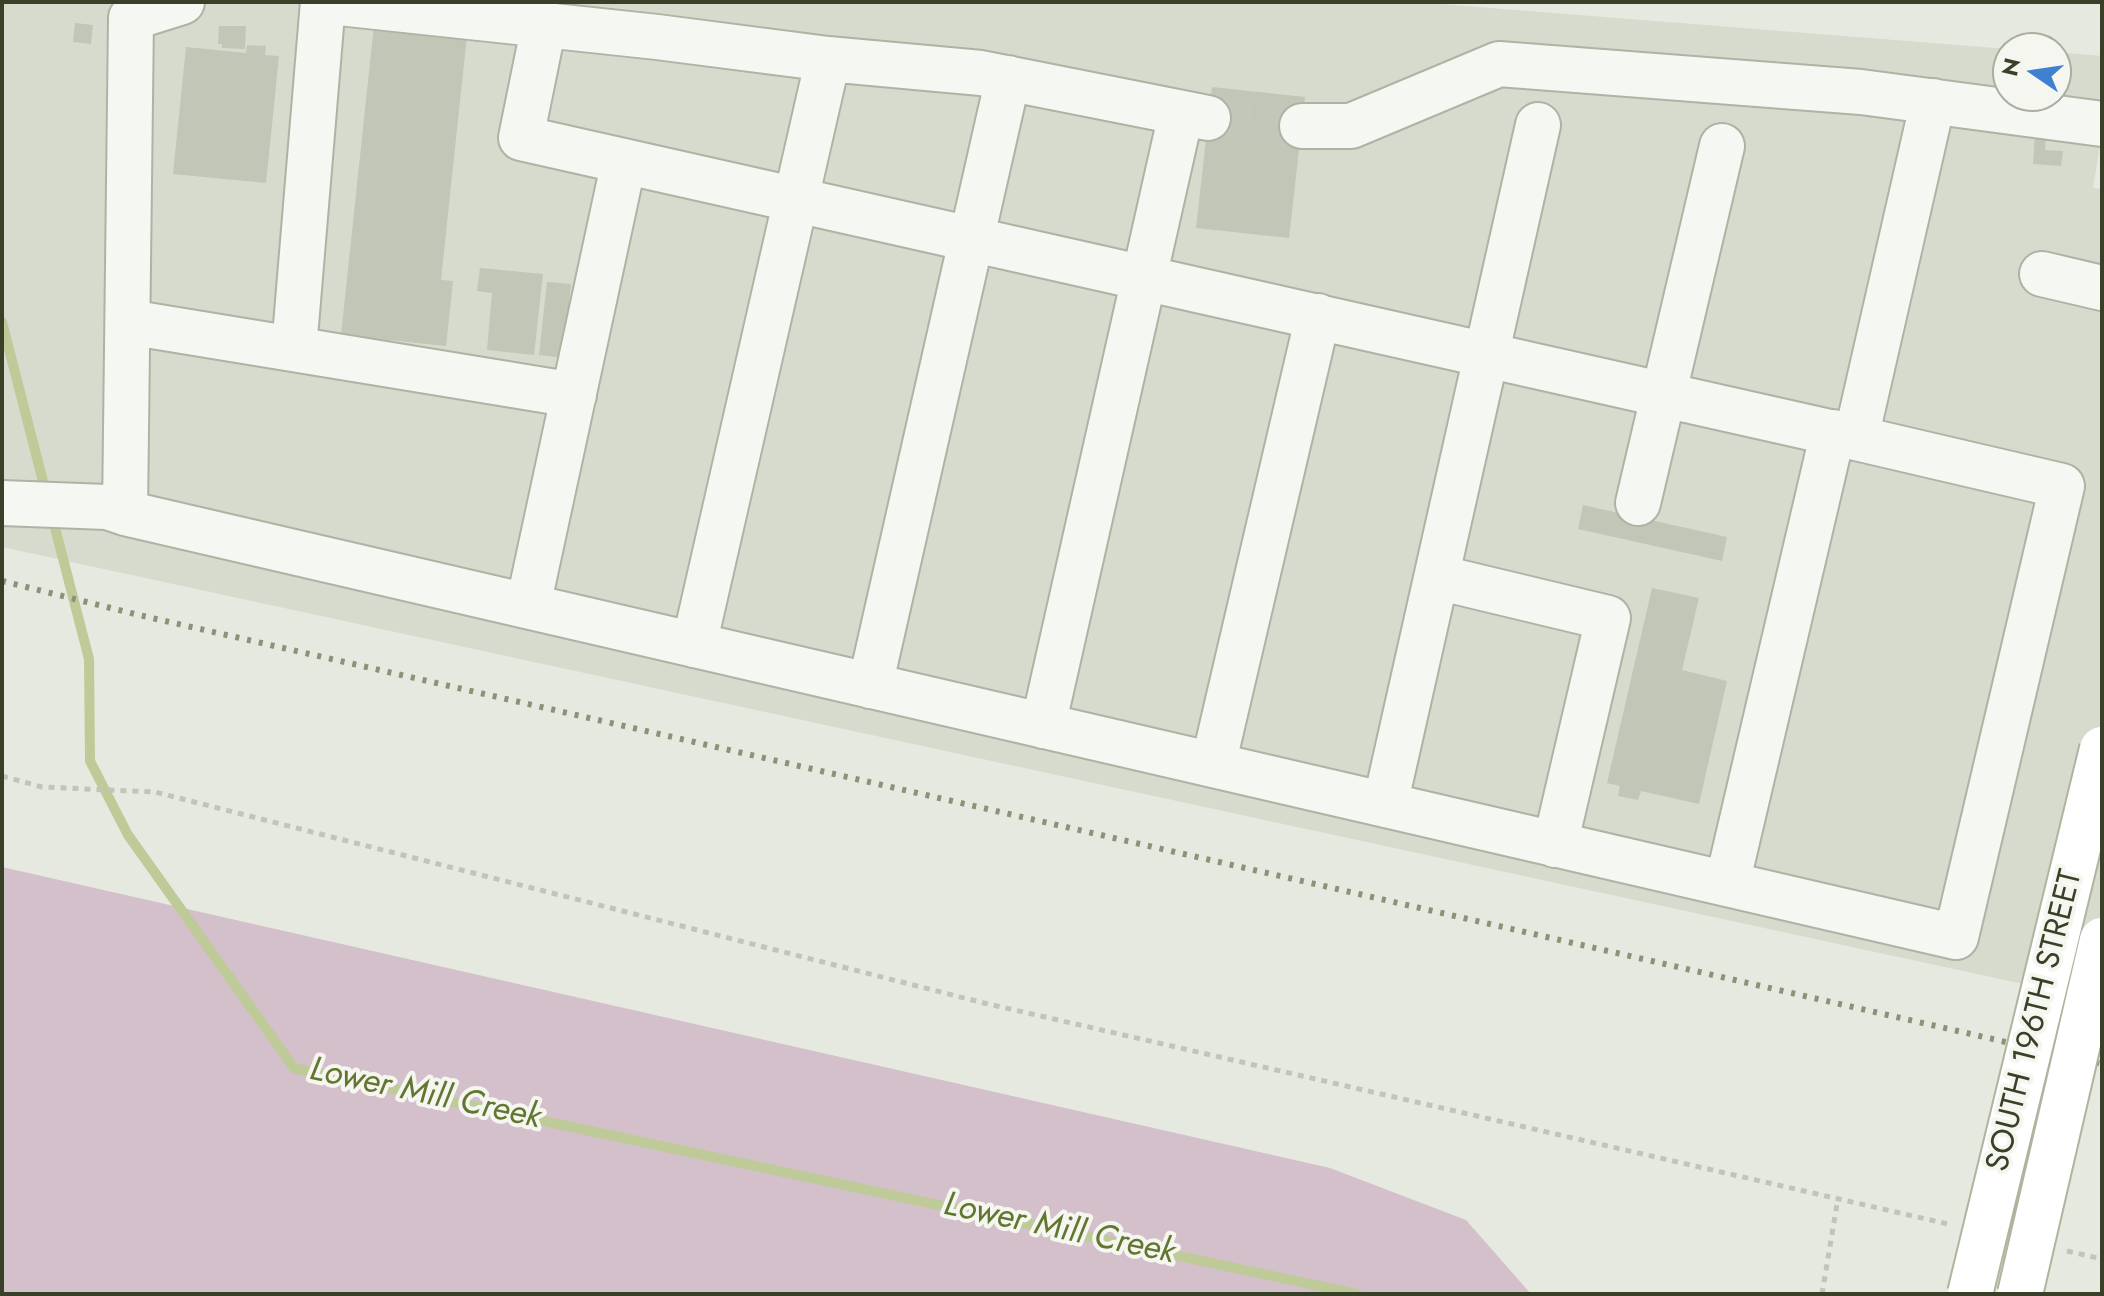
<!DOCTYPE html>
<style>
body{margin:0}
#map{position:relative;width:2104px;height:1296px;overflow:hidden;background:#e6e9df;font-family:Jost,sans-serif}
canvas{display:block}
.frame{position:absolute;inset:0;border:4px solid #384128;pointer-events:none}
.north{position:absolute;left:1992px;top:32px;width:80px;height:80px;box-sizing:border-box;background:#f4f6ef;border:2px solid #a9ae9f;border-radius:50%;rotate:283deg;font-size:22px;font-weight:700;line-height:32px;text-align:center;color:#384128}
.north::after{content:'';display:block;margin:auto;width:28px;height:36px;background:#4080d2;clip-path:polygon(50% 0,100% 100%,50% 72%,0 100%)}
</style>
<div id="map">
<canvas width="2104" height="1296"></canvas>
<div class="frame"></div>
<div class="north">N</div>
</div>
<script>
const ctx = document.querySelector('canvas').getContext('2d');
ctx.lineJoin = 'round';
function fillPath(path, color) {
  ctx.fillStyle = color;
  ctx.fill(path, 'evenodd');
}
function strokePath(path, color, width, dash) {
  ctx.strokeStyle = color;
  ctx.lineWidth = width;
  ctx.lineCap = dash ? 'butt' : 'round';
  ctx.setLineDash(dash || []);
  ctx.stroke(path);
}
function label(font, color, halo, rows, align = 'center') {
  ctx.font = font + ' Jost,sans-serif';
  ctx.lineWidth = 8;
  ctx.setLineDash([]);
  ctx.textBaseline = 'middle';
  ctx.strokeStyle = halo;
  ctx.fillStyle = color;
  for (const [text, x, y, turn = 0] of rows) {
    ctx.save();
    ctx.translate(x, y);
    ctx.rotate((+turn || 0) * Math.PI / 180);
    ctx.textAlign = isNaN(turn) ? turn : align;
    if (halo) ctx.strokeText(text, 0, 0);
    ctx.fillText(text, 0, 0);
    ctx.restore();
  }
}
fillPath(new Path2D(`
 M2,2h1413l593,47v47h48v-44l46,4v76l-9,56 9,1v812l-2100,-454z`), '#d6dbcd');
fillPath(new Path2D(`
 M2,867l1328,301 136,52 65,74h-1529z`), '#d3c0ca');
strokePath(new Path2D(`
 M2,322l44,171
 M52,516l37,143 1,102 38,74 166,233 1063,226`), '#bfca99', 10);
fillPath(new Path2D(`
 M75,23l18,2 -2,19 -18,-2z
 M374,25l93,10 -26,245 12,1 -7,65 -105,-11z
 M219,26h27l-1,23 -23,-1v-4h-4z
 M247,45l19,1 -1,9 14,1 -13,127 -93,-9 13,-127 60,6z
 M1212,87l93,10 -16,141 -93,-10z
 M2035,134l11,1 -1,15 18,1 -2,15 -28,-2z
 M480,268l63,6 -9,81 -47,-5 5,-57 -15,-2z
 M547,282l24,2 -8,74 -24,-3z
 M1583,505l144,32 -5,24 -144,-32z
 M1652,588l47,10 -17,72 45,11 -28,123 -58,-13 -3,9 -20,-4 2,-10 -13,-3z`), '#c1c6b6');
strokePath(new Path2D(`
 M1208,118l94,8`), '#c3c7ba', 44, [44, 22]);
const minor = new Path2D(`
 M182,2l-51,16 -6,495 1831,424 106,-451 -206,-48 77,-337
 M330,2l327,35 171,22 153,14 227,45
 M544,25l-23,113 1335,300
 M1302,126h49l148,-62 362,28 241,32
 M2042,274l60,14
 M128,322l446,73
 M294,349l29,-347
 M2,503l105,4 18,6
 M1638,503l84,-357
 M1437,577l171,41 -53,227
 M528,606l96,-445
 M694,645l134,-586
 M870,686l138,-608
 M1043,726l138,-612
 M1213,765l105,-449
 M1385,805l153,-680
 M1727,884l106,-452`);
strokePath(minor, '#aeb3a4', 48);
strokePath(new Path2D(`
 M2,776l40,11 113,5 829,211 964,221
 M2067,1251l35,8
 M1822,1294l16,-96`), '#c0c4b9', 5, [6, 6]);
strokePath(minor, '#f5f7f2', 44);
strokePath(new Path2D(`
 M2,581l137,34 1963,449`), '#8a9378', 6, [4, 8]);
const majorBridge = new Path2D(`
 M1970,1294l132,-545
 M2020,1294l82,-354`);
strokePath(majorBridge, '#aeb59e', 48, []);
strokePath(majorBridge, '#fff', 44);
label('32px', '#384128', '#f4f6ef', [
 ["SOUTH 196TH STREET",2036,1021,-76]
]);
label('italic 34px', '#637631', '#f4f6ef', [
 ["Lower Mill Creek",425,1095,12],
 ["Lower Mill Creek",1059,1230,12]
]);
</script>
